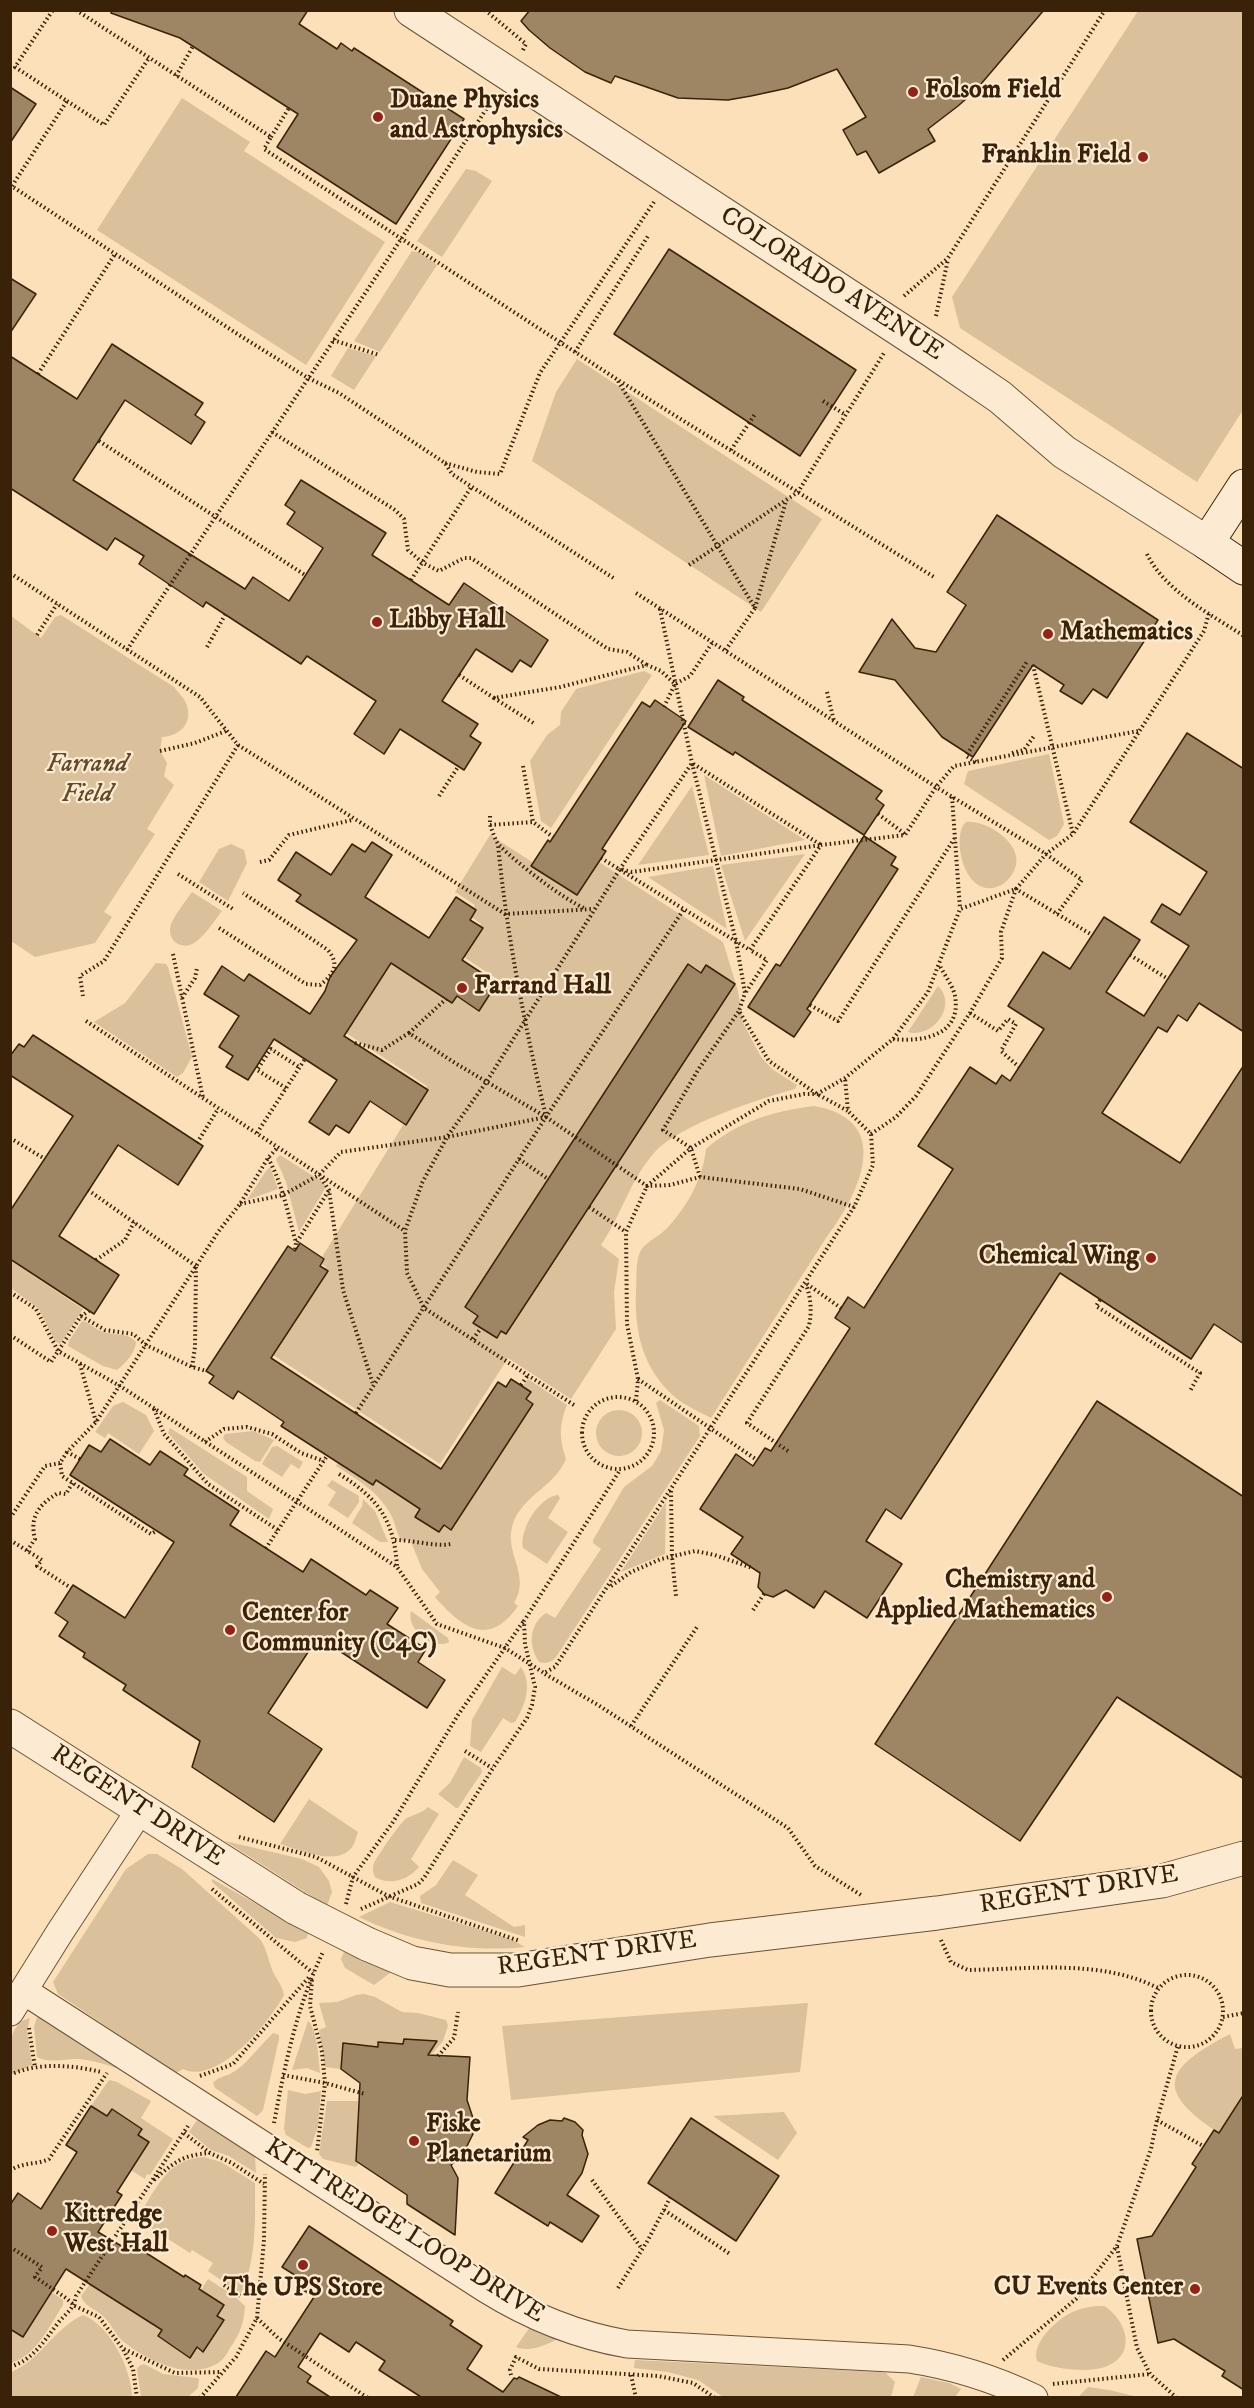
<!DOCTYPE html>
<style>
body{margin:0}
#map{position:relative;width:1254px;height:2408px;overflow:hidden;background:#fbe0b9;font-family:"IM FELL DW Pica",serif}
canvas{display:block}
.frame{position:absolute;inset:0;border:12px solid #3a2208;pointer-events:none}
</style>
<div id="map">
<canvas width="1254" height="2408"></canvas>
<div class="frame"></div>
</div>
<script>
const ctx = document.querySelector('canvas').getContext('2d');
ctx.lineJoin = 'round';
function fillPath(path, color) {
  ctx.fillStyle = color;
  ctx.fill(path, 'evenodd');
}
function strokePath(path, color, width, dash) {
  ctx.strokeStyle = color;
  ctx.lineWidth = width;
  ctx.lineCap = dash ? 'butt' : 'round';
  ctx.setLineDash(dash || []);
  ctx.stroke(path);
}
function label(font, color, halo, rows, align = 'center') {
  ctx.font = font + ' "IM FELL DW Pica",serif';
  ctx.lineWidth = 4.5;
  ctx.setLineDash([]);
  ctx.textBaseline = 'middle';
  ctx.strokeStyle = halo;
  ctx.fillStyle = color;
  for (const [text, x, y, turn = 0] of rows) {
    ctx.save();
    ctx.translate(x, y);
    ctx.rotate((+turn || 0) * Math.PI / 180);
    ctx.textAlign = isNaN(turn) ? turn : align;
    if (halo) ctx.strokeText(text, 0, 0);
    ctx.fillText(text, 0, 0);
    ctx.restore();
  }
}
fillPath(new Path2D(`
 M1138,11h105v399l-46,72 -237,-154 -8,-31z
 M182,98l68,44 -6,9 141,91 -79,123 -209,-135z
 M466,169l10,2 16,10 -50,76 -25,-16z
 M412,251l9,2 16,12 -57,87 -26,-11z
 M348,348l28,8 -22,34 -23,-14z
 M577,359l245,160 -61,93 -229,-151 24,-69z
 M61,615l113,72c4,6 9,9 12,16 8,20 -6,33 -24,34l-2,14 7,12 -3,13 10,9 -27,44 8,5 -51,78 8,5 -17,26 -60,14 -24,-16v-325l30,22 14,-21z
 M644,671l8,4 -101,153 -10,-7 -11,-60 17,-26 13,-10 1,-13 15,-23z
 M1049,754l15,70 -7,12 -8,4 -85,-56 4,-13z
 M704,775l101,65 -84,16z
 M692,786l17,69 -71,10z
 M966,822c20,-2 55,20 50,43 -2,8 -7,15 -13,19 -38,22 -53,-49 -37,-62z
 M490,835l86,55 20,-30 127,82 15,49 5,32 18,34 11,12 25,16 -2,4c-37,10 -116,36 -141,64 -24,27 -33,63 -53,92l18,14 -5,33 2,37 -45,70 -63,-41 -68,106 -170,-111 56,-86 -7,-5 108,-176 -84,-55 47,-72 66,33 22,14 19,-27 -36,-24 20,-31 -12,-9 6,-10 -20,-13z
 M231,844l13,6 3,13 -19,38 -29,-19 20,-33z
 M805,854l-60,87 -24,-76z
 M713,866l14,63 -79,-52z
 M192,892l30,19c-10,12 -28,46 -47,31 -5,-5 -6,-11 -4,-18 5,-11 14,-22 21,-32z
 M156,963l10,1 2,3 24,90 -9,16 -6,4 -83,-55 31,-19z
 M938,986c20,19 -5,53 -30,46z
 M814,1106c82,14 45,89 12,132l-115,180c-11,-6 -25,-12 -35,-20 -33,-28 -42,-66 -40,-107 1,-12 -1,-30 5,-41 6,-9 21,-15 28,-24 19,-21 34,-48 37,-77 31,-27 67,-38 108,-43z
 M280,1155l44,28 2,4 -27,45 -13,-50 -10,-23z
 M270,1167l8,22 -31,11 19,-29z
 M11,1261l72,48 -23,35 -5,-3 -16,-32 -28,-21z
 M82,1321c8,1 13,9 22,11 12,4 23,0 32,10 -1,11 -10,21 -19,28l-14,-4 -35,-20 1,-5z
 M528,1379l39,26c-8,19 -8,34 -1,54 -12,29 -46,37 -54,68 -7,28 19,48 2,76l4,3c-29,42 -56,22 -83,-9l5,-5 -18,-23 -12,-30 -8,2c-6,-7 -6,-17 -11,-26 -12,-23 -33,-35 -55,-49l2,-4 34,23 4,-5 44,29 -4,8 23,15 5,-7 7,5 82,-126 -6,-5 4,-7 -8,-6z
 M660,1400l39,26 1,10 -144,221c-5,6 -10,7 -17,5 -11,-17 -10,-37 7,-49l9,5 46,-69 -8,-6v-3l31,-53 28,-21 9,-15 3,-21 -8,-27z
 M123,1402l23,13 8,16 -15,23 -31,-21 -3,5 -10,-6 18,-26z
 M596 1433a23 23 0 1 1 46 0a23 23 0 1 1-46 0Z
 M170,1428l77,49v14l26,18 -4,10 -65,-45 -36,-41z
 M253,1431l21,9 -14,22 -5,-1 -29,-19 -3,-4 2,-4z
 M277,1446l26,16 -4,7 -8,-5 -9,13 -20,-13 10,-17z
 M332,1480l27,16v6l-11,16 -20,-13 8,-13 -9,-6z
 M558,1495l2,3 -12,20 20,14 -21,32 -24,-16c-4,-18 16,-51 35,-53z
 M363,1499l12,12 13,31h-8l-28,-19 10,-17z
 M666,1502l-1,52 -44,18z
 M411,1611l37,27 1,4c-17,9 -43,-13 -38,-31z
 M502,1667l13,8 6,-8c12,18 4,39 -6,55l-4,1 -8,-5 -22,34 -11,-6 2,-26z
 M464,1757l17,11 1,4 -24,36h-2l-18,-14 12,-11z
 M309,1799l49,33c-3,8 -3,14 -11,20 -17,12 -50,-3 -67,-8z
 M428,1807l11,7 -28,45 8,8c-11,13 -29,19 -44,10 -2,-5 -3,-8 -1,-14 4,-8 28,-43 33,-45 8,-4 15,-5 21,-11z
 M225,1841l77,18 17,8 10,14 3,11 -5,14z
 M148,1854h9l25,15 77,69c8,10 9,22 14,34 4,8 9,13 11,23 -14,27 -67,91 -101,74l-7,4 -118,-79 -5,-12 73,-113z
 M453,1860l25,15 -13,20 49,32 11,-2v12l-104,-34 -1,-7 16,-11z
 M212,1879l96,54 -1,5 -12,4 -19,-4 -64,-56z
 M390,1902l121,37 14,8c-57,6 -115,-5 -166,-30z
 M344,1952l36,15 14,3 -20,15 -29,-17 -4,-9z
 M364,1994l11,3 27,15 16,1 28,7 2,6 -5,15 -11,13h-3l7,-13 -32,-2 -1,5 -25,-2v5l-35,-4 -2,26 -16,-2 -6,-37 7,-3 -7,-24 18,-1 19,-7z
 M808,2003l-8,69 -289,28 -9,-74z
 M37,2017l5,1 85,54c-16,-6 -30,-11 -47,-13 -13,-1 -31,5 -43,-2l-3,-30z
 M30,2018l-3,13 5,34 -21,10c-1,-20 -5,-52 19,-57z
 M308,2021c9,7 11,39 12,52l-13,-5 -15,2z
 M273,2033l6,2v4l-16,71 -6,6 -42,-28 -2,-5c5,-6 11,-6 17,-9 17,-9 29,-28 43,-41z
 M1230,2034l5,15 8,-1v46l-24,39c-68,-44 -52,-66 11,-99z
 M109,2080l8,2 34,19 -10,17 32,21 -23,36 -3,-1 -2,5 -14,-9 18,-27 -11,-8 4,-6 -30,-19 -5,6 -16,-10z
 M288,2090l17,4 16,-3 -3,35 -7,21 -3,1 -22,-13 -2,-6z
 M327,2101h31l-2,60 3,2 -3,4 -33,-8 -4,-5z
 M784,2112l13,21 -19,27 -65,-44z
 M197,2120l58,37 1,16 -27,-17 -18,-6 -22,-18z
 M204,2157l17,5 34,21c0,38 2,75 -14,111l-33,-23 5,-8 -21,-13 -2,3 -44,-28 8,-11 -10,-7c16,-25 26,-48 60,-50z
 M208,2279l26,17 11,10c-1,15 -4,26 -13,39 -4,6 -7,14 -14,18 -30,18 -70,-2 -94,-21 -8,-5 -12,-18 -20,-25 -7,-8 -20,-10 -23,-21l9,-12 72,46 -4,7 32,20 7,-10 6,4 20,-31 -6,-4 7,-11 -23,-15z
 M47,2289l16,11v5c-13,20 -27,51 -52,58l-1,-34 13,8 26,-40z
 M1104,2306c23,14 34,49 1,61 -19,6 -51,2 -68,-6 -6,-19 22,-44 38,-50 10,-4 19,-5 29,-5z
 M83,2315c27,10 49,55 49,82h-121v-25c30,-12 42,-43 72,-57z
 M530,2327l30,11c-12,6 -30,15 -44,9z
 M635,2360l245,12 6,1 9,9 -4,15h-168l-25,-17 -30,-8 -34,-4z
 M144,2364l19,10 34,4 2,1 -1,9 -10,9h-47l-4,-28 2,-3z
 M921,2377l28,6 12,6 -6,8h-42z
 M1088,2387l21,3 29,7h-60z`), '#dac09b');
const building = new Path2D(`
 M111,10h197l-9,14 38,25 4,-6 11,8 2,-3 110,71 -68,105 -119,-77 21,-33 -118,-76 -69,-25z
 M530,10h514l-69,81 -17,15 -30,23 7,12 -56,32 -13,-22 -9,4 -14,-25 23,-13 -29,-48 -49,19 -37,8 -23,4 -50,-2 -63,-22 -4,7 -26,-11 -35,-24 -21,-18 -8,-9z
 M10,87l26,17 -26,39z
 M669,249l187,121 -56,86 -186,-122z
 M10,278l26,16 -26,39z
 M112,344l91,59 -8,12 10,7 -14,22 -66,-44 -52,80 172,109 8,-12 36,24 34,-53 -36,-24 8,-12 -10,-7 16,-25 85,53 -14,22 77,50 15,-22 84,57 -17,27 -11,-7 -8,12 -36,-23 -34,52 36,23 -8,12 11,7 -17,27 -64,-41 -16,25 -30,-20 22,-33 -69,-45 -6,8 -95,-62 -3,5 -64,-43 5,-8 -29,-18 -8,12 -97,-62v-132l67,43z
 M997,515l161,105 -51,78 -14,-9 -11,15 -22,-13 4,-6 -31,-20 -60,92 -31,-20 -47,-57 -36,-8 33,-53 23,29 21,4 30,-47 -19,-13z
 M718,680l26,17 -2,3 140,91 -6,8 8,6 -20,30 -129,-83 -2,3 -45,-28z
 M655,700l31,21 -84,128 4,2 -29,44 -46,-29 17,-26 2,2 92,-140 8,5z
 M1187,733l57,36v263l-45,-29 -12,18 -9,-6 -11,17 -9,-5 -56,86 78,50 64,-98v279l-30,-20 -23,35 -131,-86 -159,246 -15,-10 -20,32 36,23 -35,54 -42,-27 -11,17 -28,-18 -13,7 -9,-3 -6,-7 2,-14 -29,-19 12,-17 -43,-28 36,-55 17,12 12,-18 6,3 79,-123 -15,-10 13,-21 16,11 89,-139 -35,-23 52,-79 26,17 6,-9 8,6 34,-52 -36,-23 35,-54 27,17 34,-52 36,23 -34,52 38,24 45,-70 -38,-24 11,-18 18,11 27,-43 -77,-50z
 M864,836l32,21 -5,8 7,4 -91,140 4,3 -17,25 -46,-30 28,-43 4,2z
 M372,842l20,13 -27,42 64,41 27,-41 20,13 -6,10 13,8 -21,32 35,23 -18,28 -22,-15 -5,7 -61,-40 -47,73 84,54 -22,35 -36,-24 -21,32 -13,-8 -7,10 -20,-13 28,-42 -63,-41 -26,41 -22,-13 7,-11 -14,-9 20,-31 -35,-22 18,-28 22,15 5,-7 61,40 15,-23 5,-14 27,-37 -61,-39 5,-6 -23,-15 18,-28 35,23 21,-31 13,8z
 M688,964l13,9 5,-8 29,19 -229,350 -5,-3 -4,7 -24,-15 5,-7 -13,-9z
 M33,1035l170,111 -25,39 -60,-40 -59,91 60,39 -25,39 -84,-55v-48l63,-95 -63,-41v-19l9,-12 5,3z
 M300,1243l24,16 -4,7 8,5 -57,87 170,111 57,-87 8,5 5,-8 20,13 -5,7 7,5 -82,126 -7,-5 -5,7 -24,-15 5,-8 -44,-29 -3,5 -92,-59 3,-4 -46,-31 -5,8 -24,-16 5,-7 -8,-5 82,-125 7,5z
 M1097,1401l147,96v282l-127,-82 -97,144 -145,-97z
 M110,1439l40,26 10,-14 28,18 -4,6 55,36 -9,14 73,47 8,-13 55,36 4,-5 28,18 -11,16 39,25 -8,13 27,18 -18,28 -109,-71 -50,76 54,36 -48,73 -82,-55 8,-26 -77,-51 3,-5 -43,-28 2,-4 -26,-17 9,-14 -13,-9 18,-28 52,33 49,-76 -104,-67 19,-30 12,7z
 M404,2039l33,2 -9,14 42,2 -3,43 7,21 -1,13 -11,22 -11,9 7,13 -3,57 -48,-31v-9l-51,-34 4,-78 -19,-14 2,-26 35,4v-5l25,2z
 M1244,2094v296l-22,-14 3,-5 -51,-32 -16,4 -21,-104 15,-3 44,-69 -4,-3 22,-34 5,3z
 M91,2106l16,10 5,-7 30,20 -4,6 11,7 -32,50 5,3 -24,37 30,18 4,-6 52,33 1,-2 16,10 -2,4 25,16 -7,11 7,4 -21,32 -6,-5 -7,11 -32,-22 4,-6 -96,-61 -43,68 -13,-8v-124l8,-12 23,16 36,-57 -11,-7z
 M564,2118l11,4 8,8 -1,5 6,19 -6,19 -15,22 32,21 -17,26 -32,-20 -2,4 -53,-33 33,-53 -5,-3 15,-12 12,-5 12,1z
 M691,2118l88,58 -43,65 -88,-58z
 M309,2226l144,95 -3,4 32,21 -15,23 36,23 11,-14 3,1 2,-2 42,20h-140l-42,-27 6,-9 -29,-19 -7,10 -29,-19 -22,34 13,9 -4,6 23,15h-94l30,-46 9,6 39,-60 -17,-11 4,-7 -19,-12z`);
fillPath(building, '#9e8564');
strokePath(building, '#3a2208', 1.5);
const minor = new Path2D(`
 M24,1991l462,298c45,28 89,46 141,55l282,15c45,7 84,19 125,39
 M10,2012l50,-80 80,-122`);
const tertiary = new Path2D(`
 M411,10l523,342 66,45 64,55 143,91
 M10,1726l286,182
 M367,1944l45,19 38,7h68l192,-30 227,-27 225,-32 82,-23`);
const secondary = new Path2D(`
 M1244,486l-37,57 37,25`);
strokePath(minor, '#6a5234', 29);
strokePath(tertiary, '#6a5234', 35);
strokePath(secondary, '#3a2208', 35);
strokePath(new Path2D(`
 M76,10l195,127 -7,12 354,231 316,197
 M485,10l41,34 -4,8
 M176,76l17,-30
 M67,101l37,24 45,-67
 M271,137l18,-29
 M10,185l229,150 69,43 31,15 106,70 7,11 163,105
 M12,186l55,-85 -52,-34 38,-57
 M904,296l44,-38 157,-248
 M936,316l12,-57
 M333,340l46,15
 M575,352l73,-116
 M38,374l77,-120
 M618,381l137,227 -30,43
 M823,401l23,14
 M272,432l123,78 9,9 4,31 15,13 16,8 25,-13h7l137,91 19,3 20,13
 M99,441l206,134
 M731,450l24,-36
 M445,463l32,9 23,2 40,-101 114,-171
 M1147,554c18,37 63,60 97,82
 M689,565l109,-73 86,-139
 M10,573l190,124 38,48 -134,216 -24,15 3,20
 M411,580l61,-94
 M636,593l300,194 110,67 36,26 -25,34
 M755,608l31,-107
 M660,609l32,154 44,178 9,52 -6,18 30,50 48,33 31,17 -3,-33
 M37,635l20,-31
 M207,647l18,-32
 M127,650c122,-185 247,-367 367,-553
 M1033,665l40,169
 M459,675l35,23 66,-11 87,-22 14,6 14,13 15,-8 22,-33
 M827,692l7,29
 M494,698l41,26
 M664,707l11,-23
 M238,745l267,169 88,-5
 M160,751l35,-8 31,-12
 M1012,753l12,-3 10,-14
 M976,762l-10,-6 62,-96
 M523,766l10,56
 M439,796l19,-29
 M952,797l8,112
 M878,814l27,20
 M490,816v9l43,-3 20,15
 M490,825c3,7 5,16 10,21 18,18 63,53 86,63
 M601,858l149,92
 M260,862l9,-2 20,-25 63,-15
 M178,874l55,35
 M219,928l87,56 14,1c14,-11 20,-20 8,-35l-85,-57
 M173,954l30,144
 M1130,955l38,24
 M746,992l21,-32 -17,-10 71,-105 84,-10 31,-48 18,-21 184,-35
 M182,998l13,-20 2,-10
 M810,1005l28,16 116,-182
 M970,1013l28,18 10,-12 8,5 -15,27 18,16
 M86,1021l319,210
 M409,1033l37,-34
 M893,1039c29,3 69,-3 62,-43 -2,-10 -10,-20 -15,-30
 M355,1043l27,7 27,-17 46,30 91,54 101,69 23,-1 30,-8 100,12 54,18
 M286,1088l-29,-18 14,-21 28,18
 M257,1133l48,-74
 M871,1134l25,-17 20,-21 54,-83 32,-55 -1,-26 15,-43 76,46
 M10,1138l35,21
 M197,1143l21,-34
 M268,1158c15,27 20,56 28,85l-1,8
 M519,1159l29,20
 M700,1177l-9,-29 -28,-18 35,-60 41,-59
 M321,1178l8,12 14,100 30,94
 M88,1190l108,76
 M240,1204l43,-9 36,-20 22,-23 106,-15 99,-20c-21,-91 -39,-180 -48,-272
 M589,1207l37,25
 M297,1242l32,-52
 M96,1260l29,-20 9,-18
 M807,1284l34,24
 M10,1292l26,17 22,42 62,35 277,181 40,57 68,24 39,25 11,-6 299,-460 19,-42 -2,-31 -23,-23
 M1100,1300l-4,6 104,67 -10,18
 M81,1316l24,14 28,4 13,11 46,22 14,4
 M10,1335l41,27 30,-46 8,-5
 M473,1339l8,-11
 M80,1364l16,58
 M192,1367l3,-20 1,-80
 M638,1379l119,81
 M521,1385l7,-10
 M582 1433a36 36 0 1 1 72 0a36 36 0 1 1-72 0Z
 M636,1401l2,-22 -11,-55 -1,-92 21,-46 44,-38 78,-47 35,-7h13l28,-16 48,-39 35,-47 32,-83 56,-20 30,-35 27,-20 131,-203 5,-18
 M574,1405l-150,-97 -17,-35 -2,-42 17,-48 25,-46 40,-56 133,-212 12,3 189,-27 -129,-82 -72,106
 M154,1409l10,25 44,50 70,46 -12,18
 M356,1413l190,-296 138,-208
 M205,1442l19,-13 23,-2 25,7 29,19 23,8
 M788,1451l-41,-28 62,-97c3,-15 2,-27 -3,-42
 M67,1452l-7,11 2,13 89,58 5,-3
 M80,1459l-13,-7 29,-30 122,-190 22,-28 28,-46 10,-11
 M339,1474c39,24 55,46 58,92
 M671,1491l1,66 4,39
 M10,1518l35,-52 15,-3
 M278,1530l49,-74
 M10,1540l32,20 -5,6 34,22
 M395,1540c18,0 40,7 56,4
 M27,1551l8,-12c-6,-23 5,-35 23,-46l8,1 7,-12
 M611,1586l20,-14 30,-13 34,-8 20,4 37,13
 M753,1610l11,-16
 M545,1674l53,31 190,123 27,38 46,29
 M631,1726l66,-99
 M465,1751l27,17
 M239,1837l77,20 72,39 132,45
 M212,1889l101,84
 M346,1904l7,-27 40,-55 65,-107 65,-93
 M361,1909l57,-25 6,-6 69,-110 34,-50 5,-13 3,-18 -10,-43 -1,-23 96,-151
 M941,1940l10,22 17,8c63,-1 133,-11 190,18
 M1151 2011a36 36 0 1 1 72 0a36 36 0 1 1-72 0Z
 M312,1980l-2,26 12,46 3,31 -8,69
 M1223,2017l21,-4
 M29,2028l6,40
 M438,2056l16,-18 4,-26
 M10,2075c27,-13 63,-10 91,-3
 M283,2075l42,8 40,11
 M200,2076l33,-12 77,-88
 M1157,2120l46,26
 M274,2123c11,-59 23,-117 49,-171
 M184,2133l26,20 22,10 32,21
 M10,2171c11,-9 27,-6 39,-12l58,-86
 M154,2180c20,-18 29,-25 56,-27
 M592,2180l50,69
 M664,2210l66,44
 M10,2247l32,20 -7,10 31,21 9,8 24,11 24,32 10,20 4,29
 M1117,2247l20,101 13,26 27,24
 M224,2285l16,11
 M618,2288l30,-48 22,-42
 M257,2318l21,20 90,60
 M124,2349l51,24 47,-1
 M1003,2360l73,-61 41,-53 34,-97 6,-29 21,-74
 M10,2367c23,-7 34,-26 48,-44 8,-10 16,-14 18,-27l112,-170
 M511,2375l-1,-5 6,-13 23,12 119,7 35,7 22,15
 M631,2375l5,23
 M1053,2384l97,-10
 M200,2398l36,-41 21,-39 7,-78 1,-66`), '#3a2208', 4, [1.5, 3]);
strokePath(minor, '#fcebd2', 27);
strokePath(tertiary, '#fcebd2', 33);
strokePath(secondary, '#fcebd2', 33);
const tertiaryBridge = new Path2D(`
 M296,1908l71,36`);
strokePath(tertiaryBridge, '#6a5234', 35, []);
strokePath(tertiaryBridge, '#fcebd2', 33);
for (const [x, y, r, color] of [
 [913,92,6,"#8f2418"],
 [378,117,6,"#8f2418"],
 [1143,157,6,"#8f2418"],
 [377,622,6,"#8f2418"],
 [1048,634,6,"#8f2418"],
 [462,988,6,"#8f2418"],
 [1151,1258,6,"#8f2418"],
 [1107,1597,6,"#8f2418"],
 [230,1630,6,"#8f2418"],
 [414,2141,6,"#8f2418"],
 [52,2231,6,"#8f2418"],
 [303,2265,6,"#8f2418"],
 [1195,2289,6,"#8f2418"]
]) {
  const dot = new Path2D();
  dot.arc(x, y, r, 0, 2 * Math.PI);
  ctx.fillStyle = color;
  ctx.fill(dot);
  strokePath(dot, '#fcebd2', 2);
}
label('bold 26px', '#3a2208', '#fcebd2', [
 ["Folsom Field",925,92],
 ["Duane Physics",390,102],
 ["and Astrophysics",390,132],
 ["Franklin Field",1131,157,"right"],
 ["Libby Hall",389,622],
 ["Mathematics",1060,634],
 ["Farrand Hall",474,988],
 ["Chemical Wing",1139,1258,"right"],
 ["Chemistry and",1095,1582,"right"],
 ["Applied Mathematics",1095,1612,"right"],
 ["Center for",242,1615],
 ["Community (C4C)",242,1645],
 ["Fiske",426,2126],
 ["Planetarium",426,2156],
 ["Kittredge",64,2216],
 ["West Hall",64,2246],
 ["CU Events Center",1183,2289,"right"],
 ["The UPS Store",303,2290,"center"]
], 'left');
label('26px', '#3a2208', '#fcebd2', [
 ["COLORADO AVENUE",831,285,33],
 ["REGENT DRIVE",137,1807,33],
 ["REGENT DRIVE",1079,1891,-9],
 ["REGENT DRIVE",597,1955,-8],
 ["KITTREDGE LOOP DRIVE",404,2232,32]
]);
label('italic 26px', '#624a2d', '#fcebd2', [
 ["Farrand",87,766],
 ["Field",87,796]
]);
</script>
